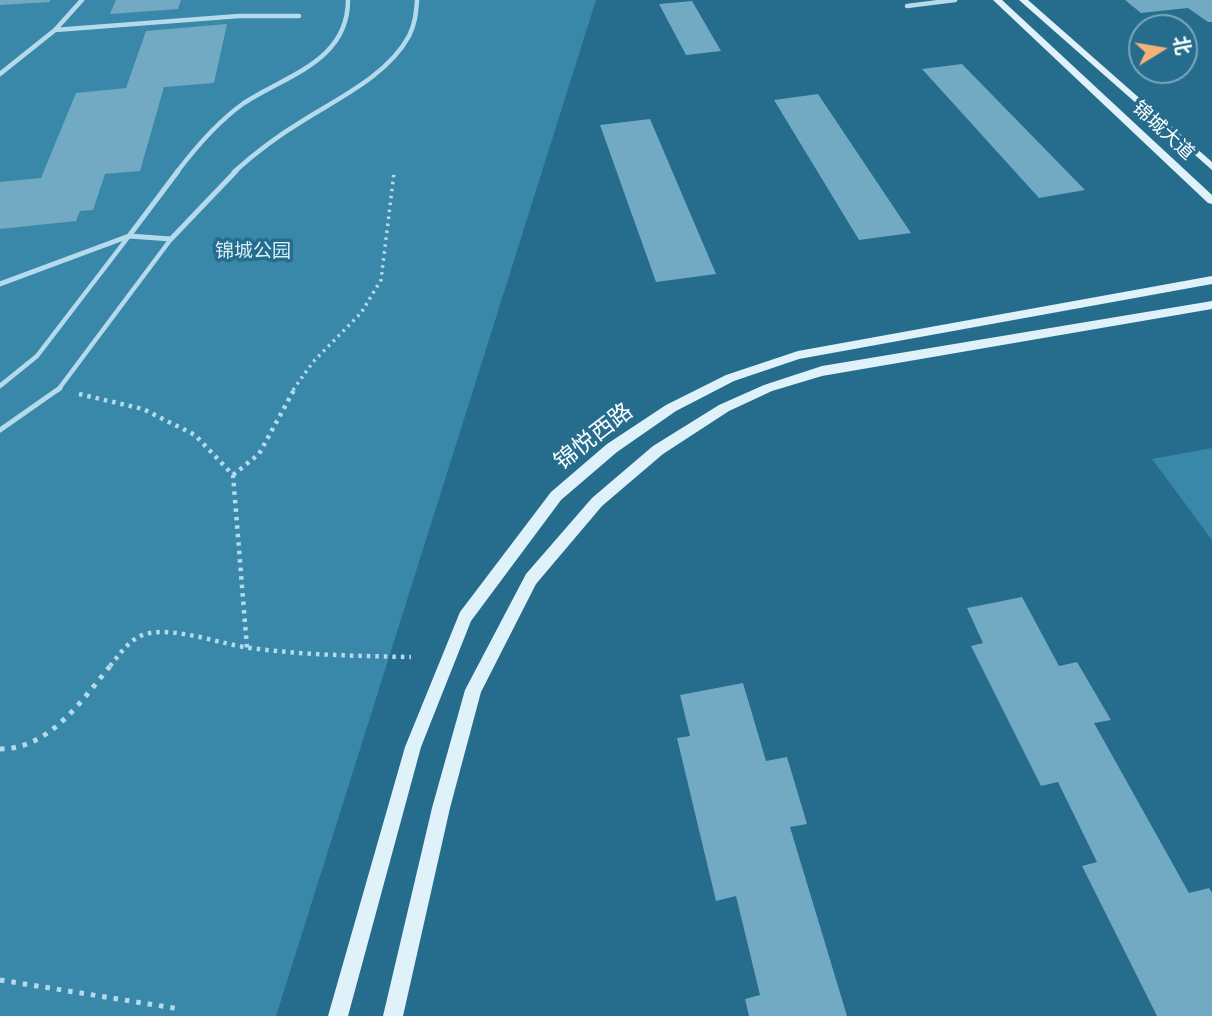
<!DOCTYPE html>
<meta charset="utf-8">
<style>
body{margin:0}
#map{position:relative;width:1212px;height:1016px;overflow:hidden;background:#256c8d;font-family:"Fira Sans Condensed","Noto Sans SC",sans-serif}
canvas{display:block}
.north{position:absolute;left:1128px;top:14px;width:70px;height:70px;box-sizing:border-box;background:#256c8d;border:2px solid #7ca7bb;border-radius:50%;rotate:79deg;font-size:19px;font-weight:700;line-height:28px;text-align:center;color:#fff}
.north::after{content:'';display:block;margin:auto;width:24px;height:32px;background:#f4b278;clip-path:polygon(50% 0,100% 100%,50% 72%,0 100%)}
</style>
<div id="map">
<canvas width="1212" height="1016"></canvas>
<div class="north">北</div>
</div>
<script>
const ctx = document.querySelector('canvas').getContext('2d');
ctx.lineJoin = 'round';
function fillPath(path, color) {
  ctx.fillStyle = color;
  ctx.fill(path, 'evenodd');
}
function strokePath(path, color, width, dash) {
  ctx.strokeStyle = color;
  ctx.lineWidth = width;
  ctx.lineCap = dash ? 'butt' : 'round';
  ctx.setLineDash(dash || []);
  ctx.stroke(path);
}
function label(font, color, halo, rows, align = 'center') {
  ctx.font = font + ' "Fira Sans Condensed","Noto Sans SC",sans-serif';
  ctx.lineWidth = 7;
  ctx.setLineDash([]);
  ctx.textBaseline = 'middle';
  ctx.strokeStyle = halo;
  ctx.fillStyle = color;
  for (const [text, x, y, turn = 0] of rows) {
    ctx.save();
    ctx.translate(x, y);
    ctx.rotate((+turn || 0) * Math.PI / 180);
    ctx.textAlign = isNaN(turn) ? turn : align;
    if (halo) ctx.strokeText(text, 0, 0);
    ctx.fillText(text, 0, 0);
    ctx.restore();
  }
}
fillPath(new Path2D(`
 M0,0h596l-320,1016h-276z
 M1212,448v92l-60,-81z`), '#3988a9');
fillPath(new Path2D(`
 M0,0h50v2l-50,3z
 M116,0h65l-3,9 -68,5z
 M1125,0h87v22h-4l-20,-14 -47,5z
 M692,1l29,50 -35,4 -27,-51z
 M227,24l-13,59 -50,4 -24,84 -35,3 -12,36 -13,1 -4,10 -76,8v-47l41,-4 35,-85 50,-5 20,-57z
 M962,64l123,126 -46,8 -117,-129z
 M818,94l93,139 -52,7 -85,-140z
 M650,119l66,155 -60,8 -56,-157z
 M1022,597l37,69 18,-4 34,58 -17,3 95,170 20,-5 3,5v123h-55l-75,-150 15,-4 -39,-80 -17,4 -70,-140 12,-3 -16,-35z
 M743,683l23,78 21,-4 20,67 -17,3 57,189h-98l-4,-17 15,-4 -24,-99 -20,5 -39,-163 13,-2 -10,-41z`), '#72aac3');
strokePath(new Path2D(`
 M293,390l20,-28 48,-49 20,-33 13,-107`), '#b4daeb', 3.5, [2.5, 4.5]);
strokePath(new Path2D(`
 M79,394l64,15 52,26 38,40 14,173
 M233,475l26,-21 36,-66
 M110,666c11,-13 21,-30 40,-33 29,-5 71,11 100,15 54,7 107,8 161,9`), '#b4daeb', 4.5, [3.5, 5]);
strokePath(new Path2D(`
 M0,749c50,0 82,-49 111,-84
 M0,980l180,29`), '#b4daeb', 5, [4.5, 7]);
strokePath(new Path2D(`
 M0,386l37,-30 92,-120
 M58,390l113,-151`), '#b4daeb', 4.5);
strokePath(new Path2D(`
 M0,430l60,-42`), '#b4daeb', 5);
strokePath(new Path2D(`
 M907,6l48,-6
 M55,30l184,-14h60
 M0,74l55,-44 27,-30
 M177,172c19,-25 40,-50 67,-69 43,-28 104,-42 104,-103
 M234,172c21,-19 45,-37 70,-52 35,-22 84,-45 105,-84 6,-12 7,-22 8,-36`), '#b4daeb', 4.5);
strokePath(new Path2D(`
 M129,236l49,-65
 M0,284l129,-48 42,3 65,-68`), '#b4daeb', 5);
fillPath(new Path2D(`
 M993,0h9l210,195v9l-4,-1z
 M1019,0h9l184,162v8z
 M1212,276v8l-413,75 -65,22 -58,30 -59,41 -56,48 -90,121 -50,126 -73,269h-20l77,-269 55,-135 91,-120 56,-48 59,-39 60,-30 72,-24z
 M1212,301v8l-390,67 -50,15 -43,20 -66,43 -61,52 -66,78 -55,108 -31,116 -47,208h-20l49,-208 33,-118 61,-116 66,-76 61,-52 66,-41 45,-20 58,-19z`), '#dff1f9');
label('19px', '#fff', '#256c8d', [
 ["锦城大道",1163,131,43]
]);
label('19px', '#d9eff8', '#256c8d', [
 ["锦城公园",253,252]
]);
label('23px', '#fff', '#256c8d', [
 ["锦悦西路",594,437,-38]
]);
</script>
